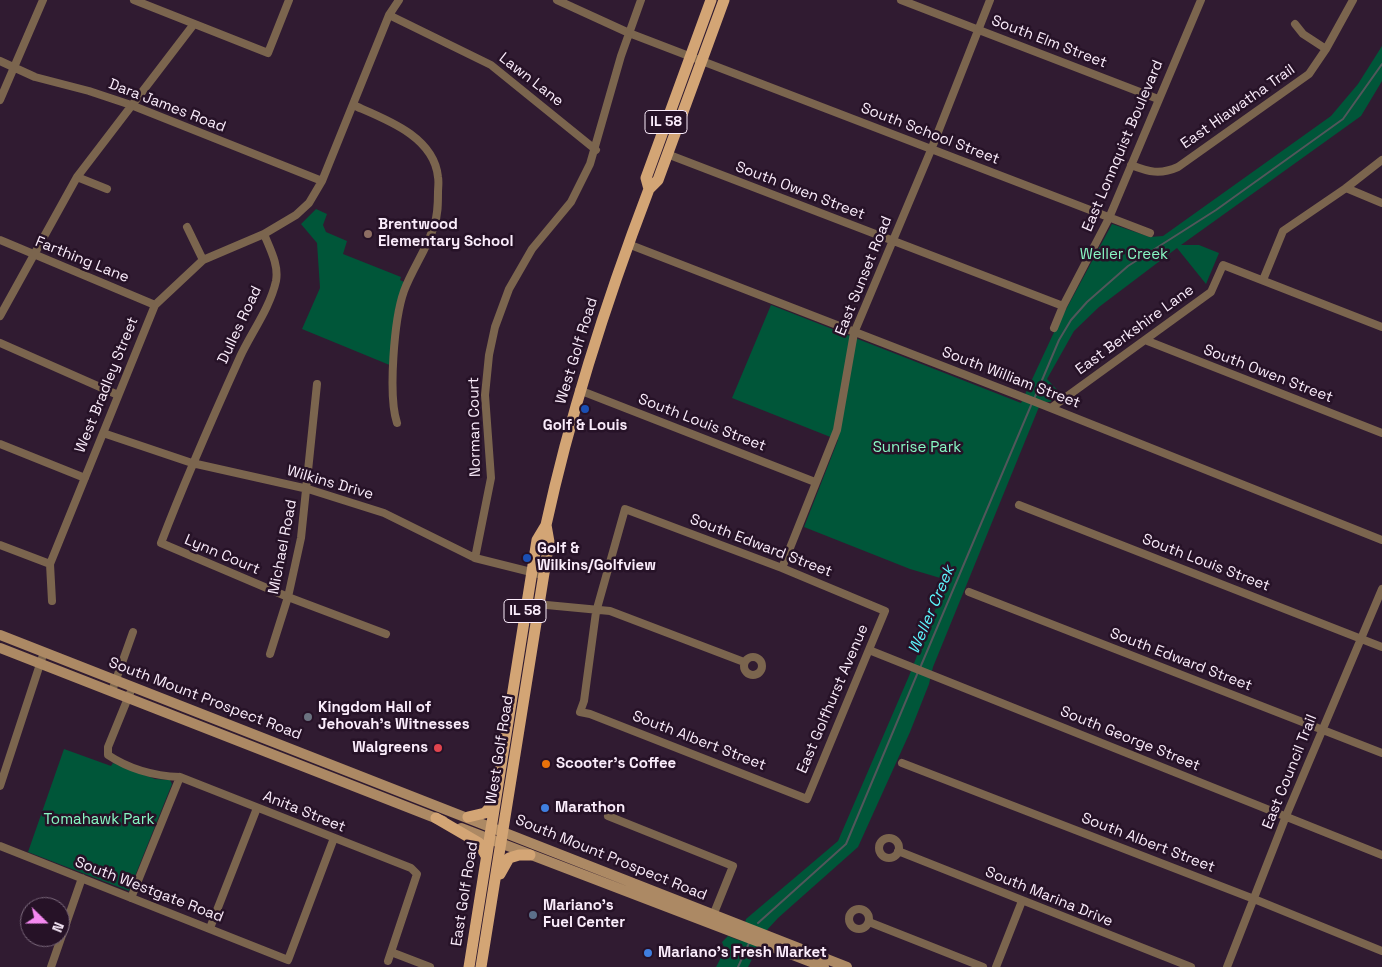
<!DOCTYPE html>
<style>
body{margin:0}
#map{position:relative;width:1382px;height:967px;overflow:hidden;background:#301b31;font-family:"Space Grotesk",sans-serif}
canvas{display:block}
.north{position:absolute;left:20px;top:897px;width:50px;height:50px;box-sizing:border-box;background:#261227;border:1px solid #7b697c;border-radius:50%;rotate:112deg;font-size:14px;font-weight:700;line-height:20px;text-align:center;color:#faecfb}
.north::after{content:'';display:block;margin:auto;width:18px;height:22px;background:#f489f0;clip-path:polygon(50% 0,100% 100%,50% 72%,0 100%)}
</style>
<div id="map">
<canvas width="1382" height="967"></canvas>
<div class="north">N</div>
</div>
<script>
const ctx = document.querySelector('canvas').getContext('2d');
ctx.lineJoin = 'round';
function fillPath(path, color) {
  ctx.fillStyle = color;
  ctx.fill(path, 'evenodd');
}
function strokePath(path, color, width, dash) {
  ctx.strokeStyle = color;
  ctx.lineWidth = width;
  ctx.lineCap = dash ? 'butt' : 'round';
  ctx.setLineDash(dash || []);
  ctx.stroke(path);
}
function label(font, color, halo, rows, align = 'center') {
  ctx.font = font + ' "Space Grotesk",sans-serif';
  ctx.lineWidth = 5;
  ctx.setLineDash([]);
  ctx.textBaseline = 'middle';
  ctx.strokeStyle = halo;
  ctx.fillStyle = color;
  for (const [text, x, y, turn = 0] of rows) {
    ctx.save();
    ctx.translate(x, y);
    ctx.rotate((+turn || 0) * Math.PI / 180);
    ctx.textAlign = isNaN(turn) ? turn : align;
    if (halo) ctx.strokeText(text, 0, 0);
    ctx.fillText(text, 0, 0);
    ctx.restore();
  }
}
fillPath(new Path2D(`
 M1382,46v35l-21,35 -180,129h18l20,8 -13,31 -29,-36 -78,59 -25,24 -27,48 14,15 -11,8h-9l-108,265 -4,17 -19,48 -52,115 -80,71 -11,12 -19,37h-32l9,-17 -3,-8 6,-6 13,5 5,-22 92,-78 71,-165 38,-96 -37,-11 -106,-42 34,-87 -106,-42 39,-93 250,98 35,-75 56,-104 38,13 13,-1 168,-120 27,-32z
 M316,209l11,5 -4,11 3,7 21,9 -4,13 58,23 -1,3 4,2 -12,84 -90,-37 18,-41 -3,-45 -16,-19z
 M64,749l47,17 2,-3 42,16 15,1 2,4 -43,107 -101,-39z`), '#005639');
strokePath(new Path2D(`
 M1034,399l25,-59 12,-20 16,-18 41,-36 88,-56 127,-91 39,-55
 M920,668l112,-265
 M758,923l88,-79 72,-172
 M738,967l11,-24`), '#51575b', 2);
strokePath(new Path2D(`
 M134,0l134,53 21,-53
 M557,0l72,33 521,200
 M901,0l257,99
 M389,15l102,50 105,85
 M1295,24l8,10 23,15
 M0,61l35,16 54,14 42,14 191,76
 M0,100l43,-100
 M353,105c32,14 81,31 85,72 1,5 0,11 0,15 0,12 0,23 -4,34 -7,23 -22,43 -30,65 -10,28 -16,105 -7,132
 M667,154l396,152
 M1131,165c18,7 29,10 47,2l131,-93 17,-25 27,-49
 M77,177l30,12
 M1346,188l36,15
 M187,227l16,33
 M264,234c6,15 15,31 12,47 -6,27 -25,52 -36,76 -28,62 -55,123 -79,186l127,54 98,37
 M0,240l155,65
 M628,244l410,159 344,137
 M1263,280l20,-49 63,-43 36,-28
 M0,316l77,-139 117,-153
 M1054,328l9,-22 46,-88 92,-218
 M1145,340l237,93
 M0,343l118,52
 M579,390l236,92
 M1051,408l160,-116 12,-27 159,62
 M103,433l89,30 116,26 76,24 91,45 68,17
 M0,444l85,34
 M1019,505l363,142
 M625,509l157,59 103,43 -78,188 -217,-85 -10,-2 4,-11 12,-89z
 M0,545l50,19
 M475,558l16,-80 -6,-83 4,-40 6,-28 14,-38 23,-40 39,-47 19,-38 31,-108 20,-56
 M782,568l55,-138 17,-97 77,-183 59,-150
 M969,592l413,161
 M52,601l-2,-37 105,-259 48,-45 61,-26 32,-19 13,-12 13,-22 67,-166 10,-15
 M536,604l74,7 134,51
 M869,650l513,205
 M270,654l18,-57 13,-59 16,-154
 M744 666a9 9 0 1 1 18 0a9 9 0 1 1-18 0Z
 M112,691l21,-59
 M130,693l-22,54v8c21,14 47,21 72,22l231,91 6,6 -29,87
 M902,763l352,136 128,52
 M0,786l44,-134
 M608,816l125,50 -21,52
 M879 848a10 10 0 1 1 20 0a10 10 0 1 1-20 0Z
 M0,846l288,114 46,-122
 M898,851l293,116
 M131,898l49,-121
 M849 919a10 10 0 1 1 20 0a10 10 0 1 1-20 0Z
 M869,922l114,45
 M210,928l47,-120
 M391,952l39,15
 M51,967l31,-89
 M996,967l26,-66
 M1227,967l59,-151 96,-227`), '#7b654e', 8);
strokePath(new Path2D(`
 M0,635l847,332
 M0,648l443,173
 M461,828l363,139`), '#ac8964', 10);
strokePath(new Path2D(`
 M649,189l-3,-11 65,-178
 M468,817l17,-4 9,-10
 M436,818l43,25 7,13
 M500,874l9,-16 10,-3h11
 M469,967l68,-427 9,-15c25,-115 61,-226 103,-336l9,-9 66,-180
 M481,967l68,-425 -3,-17`), '#d3a575', 11);
for (const [x, y, r, color] of [
 [368,234,5,"#8d6e63"],
 [585,409,5,"#1a4fb4"],
 [527,558,5,"#1a4fb4"],
 [308,717,5,"#6b7280"],
 [438,748,5,"#e0444e"],
 [546,764,5,"#e8710a"],
 [545,808,5,"#3f7fe0"],
 [533,915,5,"#5c6f8a"],
 [648,953,5,"#3f7fe0"]
]) {
  const dot = new Path2D();
  dot.arc(x, y, r, 0, 2 * Math.PI);
  ctx.fillStyle = color;
  ctx.fill(dot);
  strokePath(dot, '#261227', 2);
}
for (const [x, y, w] of [
 [666,122,42],
 [525,611,42]
]) {
  const box = new Path2D();
  box.roundRect(x - w / 2, y - 11.5, w, 23, 4);
  ctx.fillStyle = '#261227';
  ctx.fill(box);
  strokePath(box, '#faecfb', 1);
}
label('bold 14px', '#faecfb', null, [
 ["IL 58",666,122],
 ["IL 58",525,611]
]);
label('15px', '#faecfb', '#261227', [
 ["South Elm Street",1049,42,21],
 ["Lawn Lane",531,80,38],
 ["Dara James Road",167,106,21],
 ["East Hiawatha Trail",1238,107,-35],
 ["South School Street",930,134,21],
 ["East Lonnquist Boulevard",1123,146,-67],
 ["South Owen Street",800,191,21],
 ["Farthing Lane",82,260,22],
 ["East Sunset Road",864,276,-68],
 ["Dulles Road",240,325,-65],
 ["East Berkshire Lane",1135,330,-36],
 ["West Golf Road",577,351,-73],
 ["South Owen Street",1268,374,21],
 ["South William Street",1011,378,21],
 ["West Bradley Street",107,385,-68],
 ["South Louis Street",702,423,21],
 ["Norman Court",475,427,-91],
 ["Wilkins Drive",330,483,16],
 ["South Edward Street",761,546,21],
 ["Michael Road",283,547,-79],
 ["Lynn Court",222,555,23],
 ["South Louis Street",1206,563,21],
 ["South Edward Street",1181,660,21],
 ["South Mount Prospect Road",205,699,21],
 ["East Golfhurst Avenue",833,699,-67],
 ["South George Street",1130,739,22],
 ["South Albert Street",699,741,21],
 ["West Golf Road",500,750,-81],
 ["East Council Trail",1290,772,-68],
 ["Anita Street",304,812,22],
 ["South Albert Street",1148,843,21],
 ["South Mount Prospect Road",611,858,22],
 ["South Westgate Road",149,890,21],
 ["East Golf Road",465,894,-81],
 ["South Marina Drive",1049,897,22]
]);
label('bold 15px', '#faecfb', '#261227', [
 ["Brentwood",378,225],
 ["Elementary School",378,242],
 ["Golf & Louis",585,426,"center"],
 ["Golf &",537,549],
 ["Wilkins/Golfview",537,566],
 ["Kingdom Hall of",318,708],
 ["Jehovah's Witnesses",318,725],
 ["Walgreens",428,748,"right"],
 ["Scooter's Coffee",556,764],
 ["Marathon",555,808],
 ["Mariano's",543,906],
 ["Fuel Center",543,923],
 ["Mariano's Fresh Market",658,953]
], 'left');
label('15px', '#88f8c4', '#261227', [
 ["Weller Creek",1124,255],
 ["Sunrise Park",917,448],
 ["Tomahawk Park",99,820]
]);
label('italic 16px', '#5bf5fc', '#261227', [
 ["Weller Creek",932,610,-67]
]);
</script>
